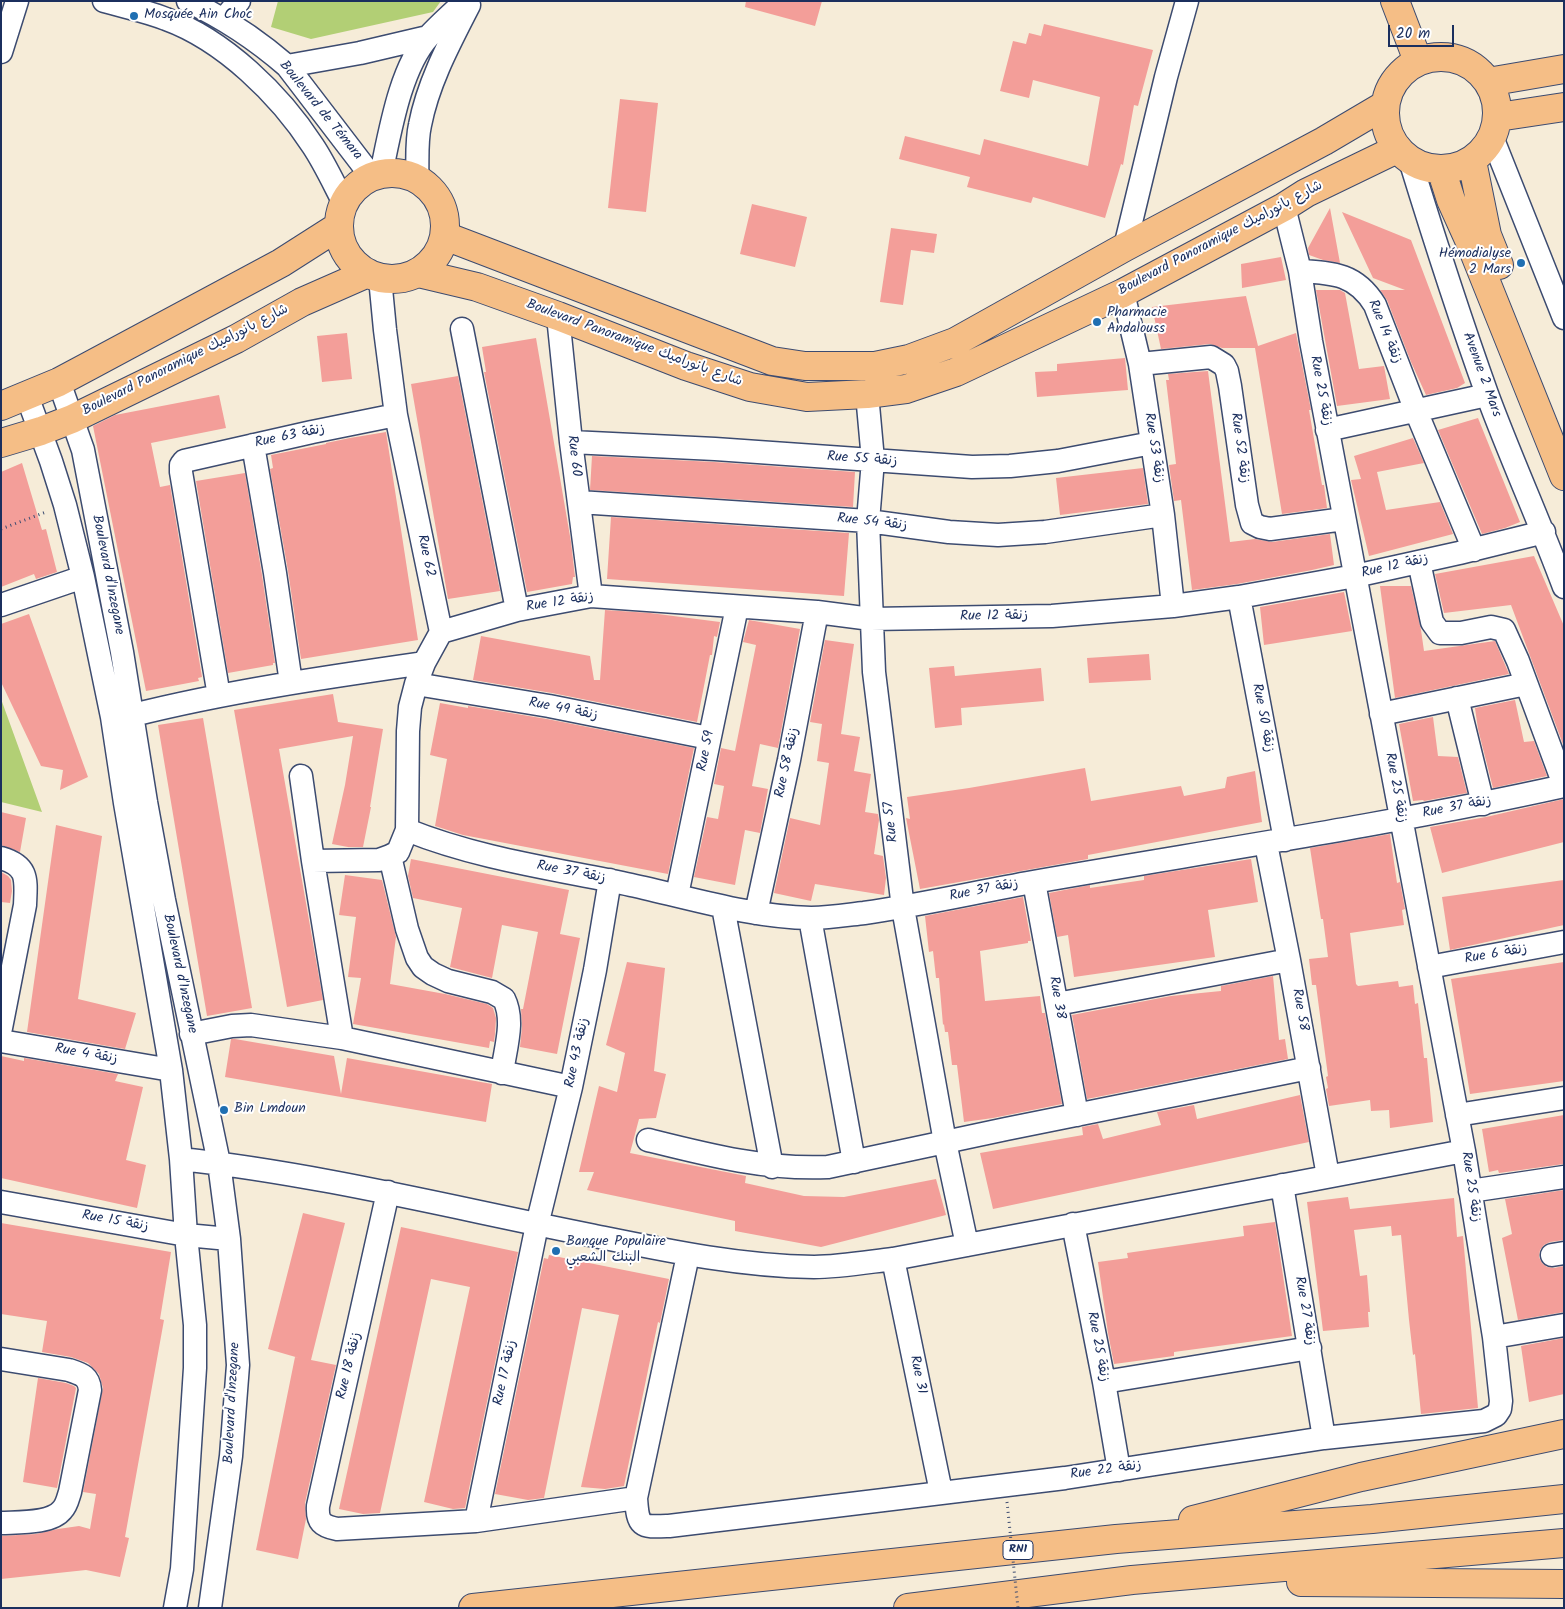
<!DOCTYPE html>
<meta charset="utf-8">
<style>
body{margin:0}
#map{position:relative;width:1565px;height:1609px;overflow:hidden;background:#f6ecd8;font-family:Kalam,sans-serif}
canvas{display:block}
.frame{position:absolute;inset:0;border:2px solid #1b2f5e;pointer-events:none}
.scale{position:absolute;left:1388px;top:25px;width:66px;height:22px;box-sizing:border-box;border:2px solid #1b2f5e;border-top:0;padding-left:6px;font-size:15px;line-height:18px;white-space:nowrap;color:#1b2f5e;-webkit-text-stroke:4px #fff;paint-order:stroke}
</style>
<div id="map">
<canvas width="1565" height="1609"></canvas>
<div class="frame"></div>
<div class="scale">20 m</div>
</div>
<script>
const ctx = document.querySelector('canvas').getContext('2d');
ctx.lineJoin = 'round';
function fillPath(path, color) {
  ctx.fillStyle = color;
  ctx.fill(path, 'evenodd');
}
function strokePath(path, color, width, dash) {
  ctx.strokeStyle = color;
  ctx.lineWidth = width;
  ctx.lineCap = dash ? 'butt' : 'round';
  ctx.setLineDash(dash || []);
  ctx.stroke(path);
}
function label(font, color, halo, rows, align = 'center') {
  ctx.font = font + ' Kalam,"Playpen Sans Arabic",sans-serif';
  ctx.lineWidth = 4;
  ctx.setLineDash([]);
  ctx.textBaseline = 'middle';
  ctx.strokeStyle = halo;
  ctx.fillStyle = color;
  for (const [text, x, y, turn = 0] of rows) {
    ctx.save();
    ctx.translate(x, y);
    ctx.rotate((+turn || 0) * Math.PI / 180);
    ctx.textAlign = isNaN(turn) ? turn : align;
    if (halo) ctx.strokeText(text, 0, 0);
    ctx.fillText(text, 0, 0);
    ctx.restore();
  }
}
fillPath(new Path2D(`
 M278,1h163l-8,11 -122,27 -40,-12z
 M1,699l41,113 -41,-10z`), '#b2cf75');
fillPath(new Path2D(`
 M746,1h76l-7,25 -70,-19z
 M1044,24l109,26 -15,56 -4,-1 -11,60 -2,-1 -16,54 -72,-21 -2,6 -64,-16 3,-10 -71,-18 6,-23 75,19 4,-16 104,27 12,-69 -67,-17 -4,18 -29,-7 13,-50 13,3 3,-11 12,3z
 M620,99l38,4 -12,109 -38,-4z
 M752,204l55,13 -12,50 -55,-13z
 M1330,208l10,55 -17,-3 -14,-5 -1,-7z
 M1342,212l69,28 54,143 -8,5 -31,7 -15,-33 -24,-62 -7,-10h25l-32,-12z
 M891,228l46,6 -3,19 -23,-3 -8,55 -23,-3z
 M1281,257l5,23 -44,8 -1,-24z
 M1316,290h24l5,3 14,76 25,-3 6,33 -53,7z
 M1246,296l12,50 38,-13 15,77h-2l13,75h2l3,23 -45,6 -27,-166h-33l-12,-4 -49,5 -9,-42z
 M347,333l5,46 -30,3 -5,-46z
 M536,338l35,204 4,35h-2l-1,7 -45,8 -43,-220h2l-4,-25z
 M1125,358l3,32 -91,7 -2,-25 22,-1v-7z
 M1208,371l22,171 25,-3 17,3 58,-8 4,31 -22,5 -75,14 -45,6 -11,-90 -7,1 -5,-36 7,-1 -10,-84h3l-1,-6z
 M458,376l42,215 -52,8 -37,-215z
 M219,395l7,33 -75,15 9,44 10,-2 32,192 -4,1 1,3 -53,10 -53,-265 22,-11z
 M1478,418l42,104 -15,6 -23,6 -44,-104z
 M386,432l32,208 -117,19 -13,-88 -18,-102 3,-1 -2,-13 55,-11v-1l24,-5z
 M1413,438l11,25 -47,9 9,38 54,-8 13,32 -84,22 -18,-76 10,-1 -7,-23z
 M592,456l122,6 141,10 -2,35 -263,-17z
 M22,463l20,67 4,-1 11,43 -21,7 -2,-5 -33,13v-115z
 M1143,468l5,36 -88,11 -4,-37z
 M245,473l17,102 13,88h-2v2l-45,8 -32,-192z
 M611,517l238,16 -5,63 -237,-17z
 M1534,556l30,70v121l-53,-142 -67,8 -9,-39z
 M1380,586h31l10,44 3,21 71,-10 14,33 -114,24z
 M1344,592l8,39 -88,14 -4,-38z
 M605,610l45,3 70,9 -3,15 -3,-1 -2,19h-2l-13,67 -145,-29 -79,-13 8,-44 109,20 4,24h6z
 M29,614l59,163 -28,13 3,-20 -22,-4 -40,-84v-58z
 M749,620l51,9 -22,119 -18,-4 -8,42 16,3 -8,44 -15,-3 -10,55 -41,-8 13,-60 11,2 6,-33 -10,-2 7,-36 14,3 21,-106 -13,-3z
 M825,640l29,4 -13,90 19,3 -6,34 17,3 -6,38 13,2 1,6 -5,34 9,2 3,22 -2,17 -69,-11 -4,17 -37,-8 16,-75 30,7 9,-62 -12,-2 5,-37 -12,-2z
 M1149,654l2,26 -62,3 -2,-25z
 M954,666l1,10 86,-8 3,33 -83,7 1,17 -27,3 -6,-60z
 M333,694l5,28 45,7 -13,78h1l-8,40h-15l-16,-3 13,-59 8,-49 -74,13 44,251 -36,7 -53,-297z
 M1515,700l9,42 10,-1 13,35 -54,12 -15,-59 -3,-21z
 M440,703l28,5v-2l79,13 147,29 -26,126 -205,-39 -28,-9 12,-67 -17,-4z
 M1433,717l5,39 20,1 9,36 -43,8 -1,-1 -10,1 -14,-77z
 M203,718l49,290 -45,8 -49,-291z
 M1085,768l6,33 90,-15 3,10 41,-8 2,-11 28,-6 7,51 -174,33v4l-168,30 -14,-71 4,1 -3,-22 62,-9z
 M1564,799v43l-122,31 -12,-46 56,-10z
 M1,812l25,6 -6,34 -19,-7z
 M56,825l46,11 -24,163 58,14 -11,36 -98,-17z
 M1390,834l7,49 3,-1 5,27 -3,1 2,15 -54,8 6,51 2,2 40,-5 1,6 14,-2 2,19 3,-1 6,55h3l6,64 -43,6 -1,-18 -18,1 -1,-11 -41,6 -3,-17 2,-1 -2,-11 2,-1 -12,-91h-4l-3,-26 19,-2 -5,-38h-2l-11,-71z
 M411,859l158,31 -9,44 20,4 -23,116 -37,-7 2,-20 -1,-18h2l15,-77 -36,-7 -10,53 -42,-11 12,-59 -49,-10 -5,-22z
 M1251,859l7,43 -50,8 7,47 -141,20 -6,-42 -11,2 -8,-44 41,-8v3l54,-8v-4z
 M1,872l7,4 3,4 1,11 -2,12 -9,-1z
 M345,875l37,5 14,57 -6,47 55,10 42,10 6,4 3,10 -1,16 -1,8 -4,-1 -1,7 -136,-24 8,-46 -13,-1 8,-60 -17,-2z
 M1564,880v45l-114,25 -8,-53z
 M1023,897l8,44h-3v2l-48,8 5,50 55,-5 2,17h3l17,91 -69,14 -29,4 -7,-57h-5l-4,-33h-3l-1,-8 -1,1 -4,-47h-3l-3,-27 -4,1 -4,-36z
 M627,962l38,6 -11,103 12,3 -10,44 -17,1 -9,34 116,23 -1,7 59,13 40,1 92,-18 10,36 -125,32 -86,-16v-10l-148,-31 7,-18h-15l20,-86 18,6 8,-39 -19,-8z
 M1564,962v119l-94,13 -19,-115z
 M1273,976l6,64 6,-1 3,20 -201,40 -15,-84 99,-19 50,-5v-5z
 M231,1039h4l99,17 7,38 6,-36 145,26 -6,38 -261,-45z
 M1,1056l23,5v-3l94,16 -3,7 28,6 -17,73 20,5 -9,43 -136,-30z
 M1300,1095l9,47 -316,67 -13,-56 103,-18 -1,-8 16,-3 5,15 58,-14 -4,-13 37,-7 3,14z
 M1564,1115v49l-65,9 -1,-3 -9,2 -7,-43z
 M1564,1190v50l-14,2 -6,3 -4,5 -1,7 3,6 5,4 7,1 10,-2v46l-46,8 -16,-82 10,-4 -7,-35z
 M1348,1197l2,12 104,-11 3,39 6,-1 15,172 -57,6 -6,-60 -2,1 -4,-35 -8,-85 -9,1 -1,-10 -37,4 6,46 7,-1 3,37h-2l1,15 -46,4 -16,-129z
 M303,1213l42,10 -34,137 25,5 -31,138 1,16 -8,40 -42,-9 39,-193 4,1 -31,-9z
 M1275,1222l17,114 -118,16v4l-60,8 -6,-31 -10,-71 30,-4 -1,-5 117,-17 -1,-10z
 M1,1223l170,29 -11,67 4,1 -39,217 4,1 -9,39 -34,-7 -85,9v-43l35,-2 22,-5 21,-3 11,3 6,-35 -13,-2 20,-104 -4,-14 -11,-11 -17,-6 -29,-5 5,-31 -46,-7z
 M401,1227l117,25 -53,256 -12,1 -29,-7 46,-215 -39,-8 -51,234 -17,1 -24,-5z
 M549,1255l120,24 -9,44 -2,-1 -34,164 -19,3 -24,-2 38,-172 -37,-7 -38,190 -16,2 -33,-6 49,-236 4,1z
 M1564,1338v56l-35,8 -8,-56z
 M38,1378l28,5 8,3 2,2 -19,100 -34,-6z`), '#f39e99');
const minor = new Path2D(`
 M104,1c21,6 42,10 62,18 58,21 114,76 147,127 12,18 21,38 31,57
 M188,1c36,17 69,39 99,65l85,111
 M224,19l15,-18
 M1,52l16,-51
 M287,66l73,-13 68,-16
 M1492,137l72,181
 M1410,160c24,78 49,156 77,234 24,65 53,128 77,193
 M381,174c9,-42 19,-106 48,-138 11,-12 24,-23 36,-35
 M417,179c1,-17 -1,-37 3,-54 8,-42 29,-81 49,-120
 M1125,247l41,-170 21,-76
 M1300,271c34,2 56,3 75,34l41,106 58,139
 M1123,293l17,71 23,151 10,91
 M558,316l13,126 20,154
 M462,329l55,281
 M1140,364l71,-7 13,8 3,6 3,15 17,119 5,18 8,4 10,2 74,-10
 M59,382l24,68 39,202 24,150 18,98 55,263 10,76 9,126 -7,91 -21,152
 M867,394l6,66 -5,61 6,151 29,236 42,234 22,103
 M27,396l24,65 14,44 18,72 29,140 13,86 46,267 10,89 5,76 9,90v43l-13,201 -7,39
 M1327,430l160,-35
 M571,442l144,7 257,18 38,-1 48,-5 94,-18
 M253,445l22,128 16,110
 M579,502l289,19 81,11 49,3 47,-3 118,-17
 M1419,562l13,60 8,11h21l30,-6 13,3 14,31 46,124
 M1239,597l46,243
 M1,605l82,-28
 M441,632l76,-22 74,-14 226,16 54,7 181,-3 121,-10 66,-9 116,-21 104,-23 85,-21
 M416,684l133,22 160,32
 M219,696l-38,-224v-7l3,-4 128,-29 84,-17
 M1457,698l26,106
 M1381,714l145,-30
 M133,715c96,-24 194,-38 291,-52
 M301,776l12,85 29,177
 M407,830c72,29 149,39 224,55 60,13 119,32 180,33 18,0 36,-3 53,-5 57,-8 113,-21 169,-31 177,-31 355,-57 531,-96
 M1266,844l23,116 39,216
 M390,856l17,73 10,29 6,9 10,7 15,7 44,11 12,7c11,22 1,50 -2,74
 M1,858c28,8 25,22 24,47l-24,123
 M313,861l66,-1 11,-4 8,-4 9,-22 1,-99 2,-24 6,-23 8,-21 17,-31 -45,-217 -11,-85 -5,-52
 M1034,882l43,233
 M677,895l60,-288
 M723,907l49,260
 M756,913l33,-153 28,-148
 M810,918l44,244
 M1429,967l135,-25
 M1057,1004l232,-44
 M191,1034l41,-8 19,-1 91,13 229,49
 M1,1041l170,29
 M1457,1115l107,-17
 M648,1140c60,15 118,30 180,27l178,-38 303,-61
 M181,1159c138,15 273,49 409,76 74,15 148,31 224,32 25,0 54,-5 79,-8l571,-108
 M1282,1185l42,253
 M1470,1191l94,-14
 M388,1192l-70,314c-1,16 4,20 19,23l139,-8 160,-23
 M1,1202l185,33 43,4
 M1073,1224l31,158 15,88
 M688,1255l-52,243c2,30 5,29 33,28l396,-48 259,-40 160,-17 12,-6 4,-6 1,-8 -7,-64 -30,-186 -153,-810 -11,-70 -16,-64
 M1552,1255l12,-2
 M893,1259l48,233
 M1494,1337l70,-12
 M1,1359l68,11c12,4 20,6 21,20l-20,102c-2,6 -3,13 -8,18 -11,14 -44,12 -61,13
 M1104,1382l206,-34
 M476,1521l61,-296 34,-138 24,-117 15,-90`);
const major = new Path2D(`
 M1395,1l23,60
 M1385 113a56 56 0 1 1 112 0a56 56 0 1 1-112 0Z
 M1488,82l76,-13
 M1498,117l66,-10
 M1472,161l15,74 12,30
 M1441,169l10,31 19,42 94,234
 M339 226a53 53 0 1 1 106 0a53 53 0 1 1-106 0Z
 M445,236l327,125 33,5h70l34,-7 46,-17 170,-95 199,-106 61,-36
 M418,273l59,14 81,29 128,50 64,21 57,10 60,-3 39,-5 50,-17 167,-79 161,-86 22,-14 91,-44
 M1,406l58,-24 30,-16 192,-103 58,-37
 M1,443l40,-12 31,-12 164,-80 66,-37 66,-29`);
const highway = new Path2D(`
 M1193,1520l168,-43 203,-43
 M1301,1582l263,2
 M473,1608l643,-69 256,-20 192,-20
 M908,1608l224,-28 432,-37`);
strokePath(minor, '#3c4b70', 25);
strokePath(major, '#3c4b70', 30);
strokePath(highway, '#3c4b70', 30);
strokePath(new Path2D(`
 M1,529l45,-17`), '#3c4b70', 3, [1, 4]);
strokePath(minor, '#fff', 22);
strokePath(major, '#f5be86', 28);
strokePath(highway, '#f5be86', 28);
strokePath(new Path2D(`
 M1007,1502l11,106`), '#3c4b70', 3, [1, 4]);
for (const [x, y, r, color] of [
 [134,16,5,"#1f6fb2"],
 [1521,263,5,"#1f6fb2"],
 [1097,322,5,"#1f6fb2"],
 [224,1110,5,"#1f6fb2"],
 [556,1251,5,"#1f6fb2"]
]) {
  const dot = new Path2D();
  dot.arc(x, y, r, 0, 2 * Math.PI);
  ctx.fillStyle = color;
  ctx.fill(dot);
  strokePath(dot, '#fff', 2);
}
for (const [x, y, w] of [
 [1018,1550,30]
]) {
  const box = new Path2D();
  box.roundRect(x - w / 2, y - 9.5, w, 19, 4);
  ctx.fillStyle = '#fff';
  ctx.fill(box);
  strokePath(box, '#1b2f5e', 1);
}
label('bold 12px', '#1b2f5e', null, [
 ["RN1",1018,1550]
]);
label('14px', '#1b2f5e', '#fff', [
 ["Mosquée Ain Choc",144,16],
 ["Hémodialyse",1511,255,"right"],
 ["2 Mars",1511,271,"right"],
 ["Pharmacie",1107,314],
 ["Andalouss",1107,330],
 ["Bin Lmdoun",234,1110],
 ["Banque Populaire",566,1243],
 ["البنك الشعبي",566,1259]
], 'left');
label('14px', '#1b2f5e', '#fff', [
 ["Boulevard de Témara",320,111,51],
 ["Boulevard Panoramique شارع بانوراميك",1221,239,-28],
 ["Rue 14 زنقة",1384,332,67],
 ["Boulevard Panoramique شارع بانوراميك",634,344,20],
 ["Boulevard Panoramique شارع بانوراميك",186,361,-27],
 ["Avenue 2 Mars",1481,375,70],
 ["Rue 25 زنقة",1320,391,79],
 ["Rue 63 زنقة",290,437,-12],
 ["Rue 53 زنقة",1153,448,81],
 ["Rue 52 زنقة",1239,448,82],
 ["Rue 60",573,456,83],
 ["Rue 55 زنقة",862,460,4],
 ["Rue 54 زنقة",872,523,6],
 ["Rue 62",425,556,78],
 ["Rue 12 زنقة",1395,567,-13],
 ["Boulevard d'Inzegane",107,575,79],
 ["Rue 12 زنقة",560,603,-9],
 ["Rue 12 زنقة",994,617,-1],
 ["Rue 49 زنقة",563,710,11],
 ["Rue 50 زنقة",1262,718,79],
 ["Rue 59",707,751,-79],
 ["Rue 58 زنقة",788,763,-78],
 ["Rue 25 زنقة",1395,788,79],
 ["Rue 37 زنقة",1457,808,-11],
 ["Rue 57",892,822,-97],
 ["Rue 37 زنقة",571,873,11],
 ["Rue 37 زنقة",984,891,-11],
 ["Rue 6 زنقة",1496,955,-10],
 ["Boulevard d'Inzegane",179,974,78],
 ["Rue 38",1056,998,80],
 ["Rue 58",1299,1010,80],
 ["Rue 43 زنقة",578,1053,-78],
 ["Rue 4 زنقة",86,1055,10],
 ["Rue 25 زنقة",1470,1187,81],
 ["Rue 15 زنقة",115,1222,10],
 ["Rue 27 زنقة",1304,1311,80],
 ["Rue 25 زنقة",1097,1347,79],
 ["Rue 18 زنقة",350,1366,-77],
 ["Rue 17 زنقة",506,1373,-78],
 ["Rue 31",917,1375,78],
 ["Boulevard d'Inzegane",233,1403,-87],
 ["Rue 22 زنقة",1106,1471,-8]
]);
</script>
